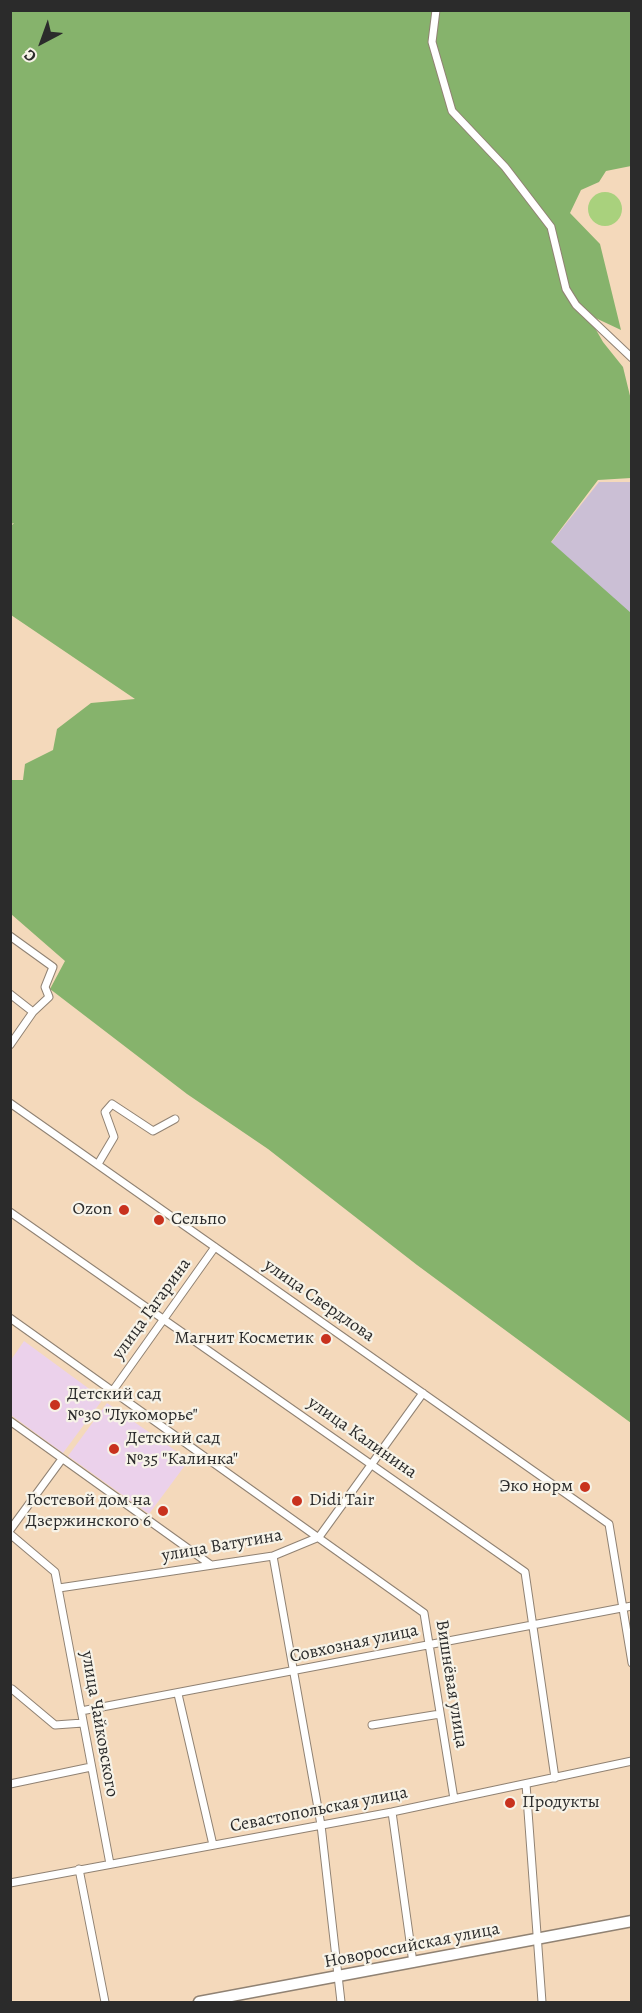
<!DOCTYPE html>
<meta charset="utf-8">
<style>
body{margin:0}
#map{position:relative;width:642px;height:2013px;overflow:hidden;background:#f4d9bb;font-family:Alegreya,serif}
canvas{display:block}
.frame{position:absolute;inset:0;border:12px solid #2b2b2b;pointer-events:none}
.north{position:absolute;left:12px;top:12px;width:60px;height:60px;-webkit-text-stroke:4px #f7f3e8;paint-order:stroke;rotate:221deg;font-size:16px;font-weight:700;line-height:24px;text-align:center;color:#2b2b2b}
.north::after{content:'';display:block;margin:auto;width:21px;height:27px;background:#2b2b2b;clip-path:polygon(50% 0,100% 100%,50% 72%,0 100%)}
</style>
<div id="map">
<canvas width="642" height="2013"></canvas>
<div class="frame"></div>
<div class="north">С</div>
</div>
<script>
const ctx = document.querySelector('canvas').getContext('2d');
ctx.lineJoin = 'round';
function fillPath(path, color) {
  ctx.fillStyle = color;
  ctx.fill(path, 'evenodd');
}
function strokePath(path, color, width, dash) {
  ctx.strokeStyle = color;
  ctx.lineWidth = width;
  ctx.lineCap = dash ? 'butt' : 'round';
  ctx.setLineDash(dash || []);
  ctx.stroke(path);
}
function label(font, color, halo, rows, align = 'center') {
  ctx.font = font + ' Alegreya,serif';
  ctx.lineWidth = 4.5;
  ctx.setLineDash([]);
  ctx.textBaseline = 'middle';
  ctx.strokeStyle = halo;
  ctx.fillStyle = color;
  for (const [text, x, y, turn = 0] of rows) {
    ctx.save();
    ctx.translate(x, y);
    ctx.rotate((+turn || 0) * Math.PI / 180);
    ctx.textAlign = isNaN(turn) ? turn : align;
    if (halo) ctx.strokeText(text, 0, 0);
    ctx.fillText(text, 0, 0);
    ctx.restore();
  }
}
fillPath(new Path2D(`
 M24,1341l79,58 -40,54 -52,-38v-55z
 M107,1403l82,57 -40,54 -81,-58z`), '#ebd1eb');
fillPath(new Path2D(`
 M599,482h32v135l-82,-72z`), '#cbbfd5');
fillPath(new Path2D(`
 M588 209a17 17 0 1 1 34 0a17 17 0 1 1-34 0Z`), '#a9d17d');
fillPath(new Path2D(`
 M11,11h620v155l-25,5 -7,11 -18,8 -11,23 30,31 21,86 -34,-16 16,28 20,25 8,33v78l-33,2 -47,62 80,71v810l-214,-158 -149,-116 -81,-55 -137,-105 15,-28 -54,-47v-134h12l2,-16 28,-14 4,-21 34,-26 44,-4 -124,-84 -1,-88 4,-4 -3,1z`), '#86b36c');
const street = new Path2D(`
 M436,10l-4,32 20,69 53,56 46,60 15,62 10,16 56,53
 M10,936l43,31 -8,20 4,10 -16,15 -23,33
 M10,994l23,18
 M10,1103l599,421 23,139
 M98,1164l16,-27 -9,-25 7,-8 41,27 22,-12
 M10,1212l515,360 30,206
 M10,1318l414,295 30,186
 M114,1389l101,-142
 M10,1421l201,144
 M10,1530l52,-71
 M10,1534l45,38 55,292
 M273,1556l48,269 20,177
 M59,1588l214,-32 46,-19 104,-144
 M12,1689l43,36 28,-2
 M178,1694l35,151
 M81,1711l551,-105
 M372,1725l68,-11
 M10,1784l81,-17
 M526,1784l16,218
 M392,1812l21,151
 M79,1869l26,133
 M10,1883l382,-71 240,-51`);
const secondary = new Path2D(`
 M199,2002l433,-81`);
strokePath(street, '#908273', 9);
strokePath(secondary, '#908273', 13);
strokePath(street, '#fff', 7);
strokePath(secondary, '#fff', 10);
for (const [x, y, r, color] of [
 [124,1210,6,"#c8321e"],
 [159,1220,6,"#c8321e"],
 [326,1339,6,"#c8321e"],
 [55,1405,6,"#c8321e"],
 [114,1449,6,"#c8321e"],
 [585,1487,6,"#c8321e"],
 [297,1501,6,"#c8321e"],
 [163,1511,6,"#c8321e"],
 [510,1803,6,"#c8321e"]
]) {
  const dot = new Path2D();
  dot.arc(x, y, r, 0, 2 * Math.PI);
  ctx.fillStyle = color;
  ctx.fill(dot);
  strokePath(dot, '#f7f3e8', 2);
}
label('18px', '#2b2b2b', '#f7f3e8', [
 ["Ozon",112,1210,"right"],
 ["Сельпо",171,1220],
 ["Магнит Косметик",314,1339,"right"],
 ["Детский сад",67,1395],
 ["№30 \"Лукоморье\"",67,1416],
 ["Детский сад",126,1439],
 ["№35 \"Калинка\"",126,1460],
 ["Эко норм",573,1487,"right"],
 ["Гостевой дом на",151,1501,"right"],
 ["Дзержинского 6",151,1522,"right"],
 ["Didi Tair",309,1501],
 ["Продукты",522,1803]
], 'left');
label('18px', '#2b2b2b', '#f7f3e8', [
 ["улица Свердлова",319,1301,35],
 ["улица Гагарина",152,1309,-54],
 ["улица Калинина",362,1438,35],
 ["улица Ватутина",222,1546,-10],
 ["Совхозная улица",354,1644,-12],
 ["Вишнёвая улица",451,1684,81],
 ["улица Чайковского",99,1724,80],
 ["Севастопольская улица",319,1810,-11],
 ["Новороссийская улица",412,1946,-11]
]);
</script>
